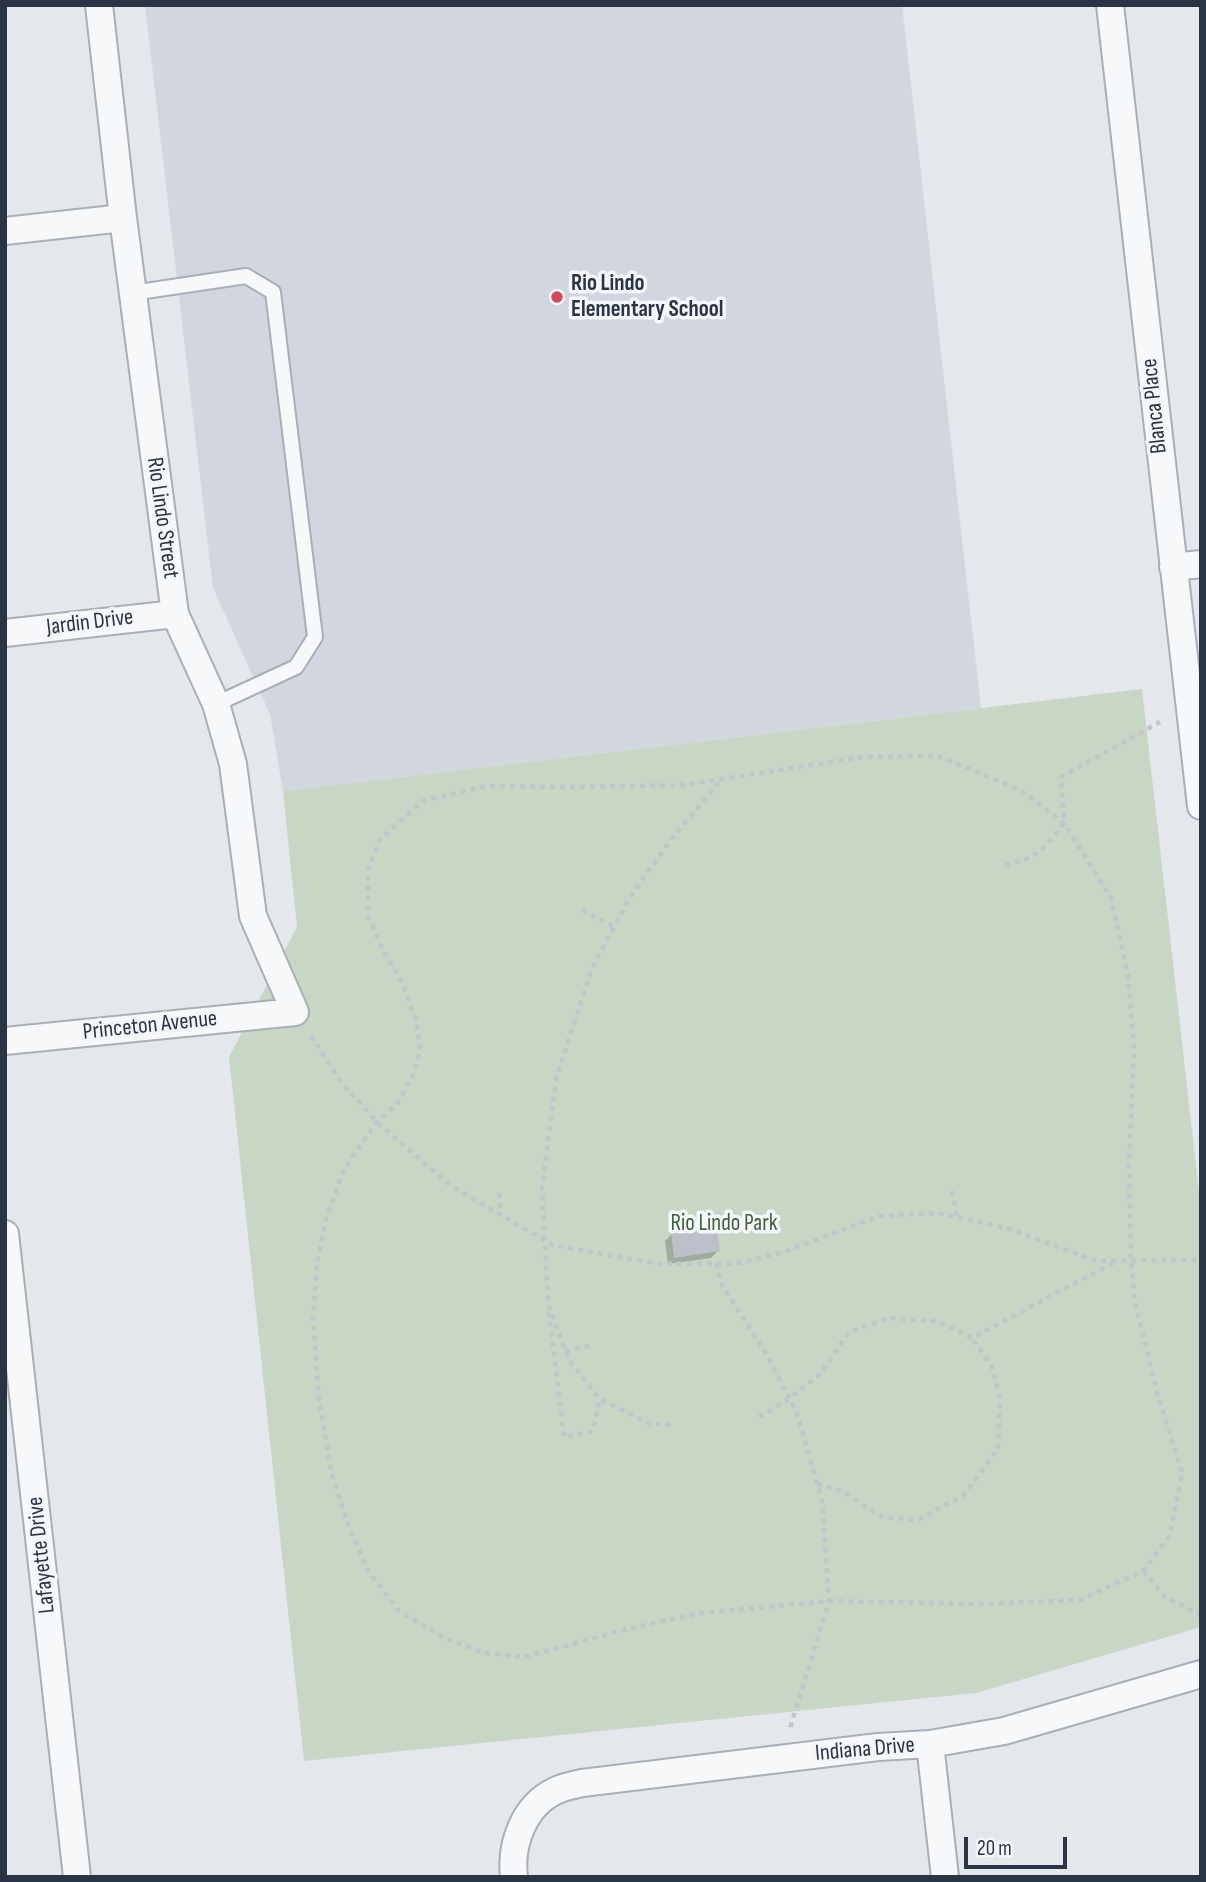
<!DOCTYPE html>
<style>
body{margin:0}
#map{position:relative;width:1206px;height:1882px;overflow:hidden;background:#e4e7ec;font-family:"Sofia Sans Condensed",sans-serif}
canvas{display:block}
.frame{position:absolute;inset:0;border:7px solid #2b3445;pointer-events:none}
.scale{position:absolute;left:964px;top:1837px;width:103px;height:32px;box-sizing:border-box;border:4px solid #2b3445;border-top:0;padding-left:9px;font-size:21px;line-height:24px;white-space:nowrap;color:#2b3445;-webkit-text-stroke:5px #f4f6f9;paint-order:stroke}
</style>
<div id="map">
<canvas width="1206" height="1882"></canvas>
<div class="frame"></div>
<div class="scale">20 m</div>
</div>
<script>
const ctx = document.querySelector('canvas').getContext('2d');
ctx.lineJoin = 'round';
function fillPath(path, color) {
  ctx.fillStyle = color;
  ctx.fill(path, 'evenodd');
}
function strokePath(path, color, width, dash) {
  ctx.strokeStyle = color;
  ctx.lineWidth = width;
  ctx.lineCap = dash ? 'butt' : 'round';
  ctx.setLineDash(dash || []);
  ctx.stroke(path);
}
function label(font, color, halo, rows, align = 'center') {
  ctx.font = font + ' "Sofia Sans Condensed",sans-serif';
  ctx.lineWidth = 7;
  ctx.setLineDash([]);
  ctx.textBaseline = 'middle';
  ctx.strokeStyle = halo;
  ctx.fillStyle = color;
  for (const [text, x, y, turn = 0] of rows) {
    ctx.save();
    ctx.translate(x, y);
    ctx.rotate((+turn || 0) * Math.PI / 180);
    ctx.textAlign = isNaN(turn) ? turn : align;
    if (halo) ctx.strokeText(text, 0, 0);
    ctx.fillText(text, 0, 0);
    ctx.restore();
  }
}
fillPath(new Path2D(`
 M145,5h757l79,703 -698,83 -13,-77 -57,-126z`), '#d2d6de');
fillPath(new Path2D(`
 M1142,689l59,521v417l-225,66 -672,68 -75,-704 68,-130 -14,-136z`), '#c9d6c5');
fillPath(new Path2D(`
 M672,1234l46,17 -7,7 -43,6 -3,-23z`), '#0003');
fillPath(new Path2D(`
 M716,1226l4,25 -46,7 -3,-26z`), '#bbc0ca');
const lane = new Path2D(`
 M132,293l114,-17 27,16 42,345 -19,30 -80,37`);
const street = new Path2D(`
 M1110,5l91,801
 M5,231l118,-13
 M1173,567l28,-3
 M5,633l170,-19
 M5,1041l290,-29 -42,-96 -20,-152 -17,-60 -41,-90 -52,-396 -24,-213
 M5,1234l72,643
 M930,1744l15,133
 M514,1877c-4,-33 10,-71 41,-86 8,-4 18,-6 27,-8l296,-36 52,-3 74,-13 197,-57`);
strokePath(lane, '#a9aeb7', 18);
strokePath(street, '#a9aeb7', 30);
strokePath(new Path2D(`
 M938,756l82,34 44,33 47,75 17,78 6,72 -5,116 2,97 4,42 23,93 24,76 -12,63 -27,36 -63,29 -95,4 -156,-3 -128,12 -74,16 -103,28 -39,-4 -41,-15 -45,-27 -31,-40 -18,-41 -18,-55 -13,-75 -6,-82 4,-56 9,-43 18,-50 33,-47 21,-19 16,-30 6,-23 -4,-30 -14,-38 -18,-30 -16,-36v-46l12,-31 43,-38 63,-15 87,1 110,-2 180,-28z
 M1005,865c33,-7 39,-16 59,-42l-3,-46 99,-55
 M582,910l32,17
 M311,1036l30,46 36,40 73,63 102,60 108,19 80,-1 44,-11 95,-36 59,-3 72,16 86,32 105,-1
 M952,1191l5,27
 M499,1193l2,21
 M716,1263l6,22 46,72 29,56 25,88 7,100 -39,127
 M549,1312l15,125 29,-6 7,-32
 M565,1351l29,-6
 M759,1417l31,-19 30,-24 29,-42 40,-14 48,3 35,17 145,-77
 M671,1425l-23,-2 -48,-24 -31,-39 -21,-56 -6,-116 14,-109 36,-111 37,-69 43,-61 50,-59
 M817,1484l25,7 40,26 36,3 46,-25 34,-46 2,-51 -8,-31 -20,-29
 M1143,1571l22,26 36,18`), '#c2c5cb', 4.5, [5, 5]);
strokePath(lane, '#f7f8fa', 14);
strokePath(street, '#f7f8fa', 26);
for (const [x, y, r, color] of [
 [557,297,7,"#d1495b"]
]) {
  const dot = new Path2D();
  dot.arc(x, y, r, 0, 2 * Math.PI);
  ctx.fillStyle = color;
  ctx.fill(dot);
  strokePath(dot, '#f4f6f9', 2.5);
}
label('bold 23px', '#2b3445', '#f4f6f9', [
 ["Rio Lindo",571,284],
 ["Elementary School",571,310]
], 'left');
label('23px', '#2b3445', '#f4f6f9', [
 ["Blanca Place",1155,406,-96],
 ["Rio Lindo Street",162,518,82],
 ["Jardin Drive",90,623,-7],
 ["Princeton Avenue",150,1026,-6],
 ["Lafayette Drive",42,1555,-96],
 ["Indiana Drive",865,1750,-5]
]);
label('23px', '#3f6138', '#f4f6f9', [
 ["Rio Lindo Park",724,1224]
]);
</script>
